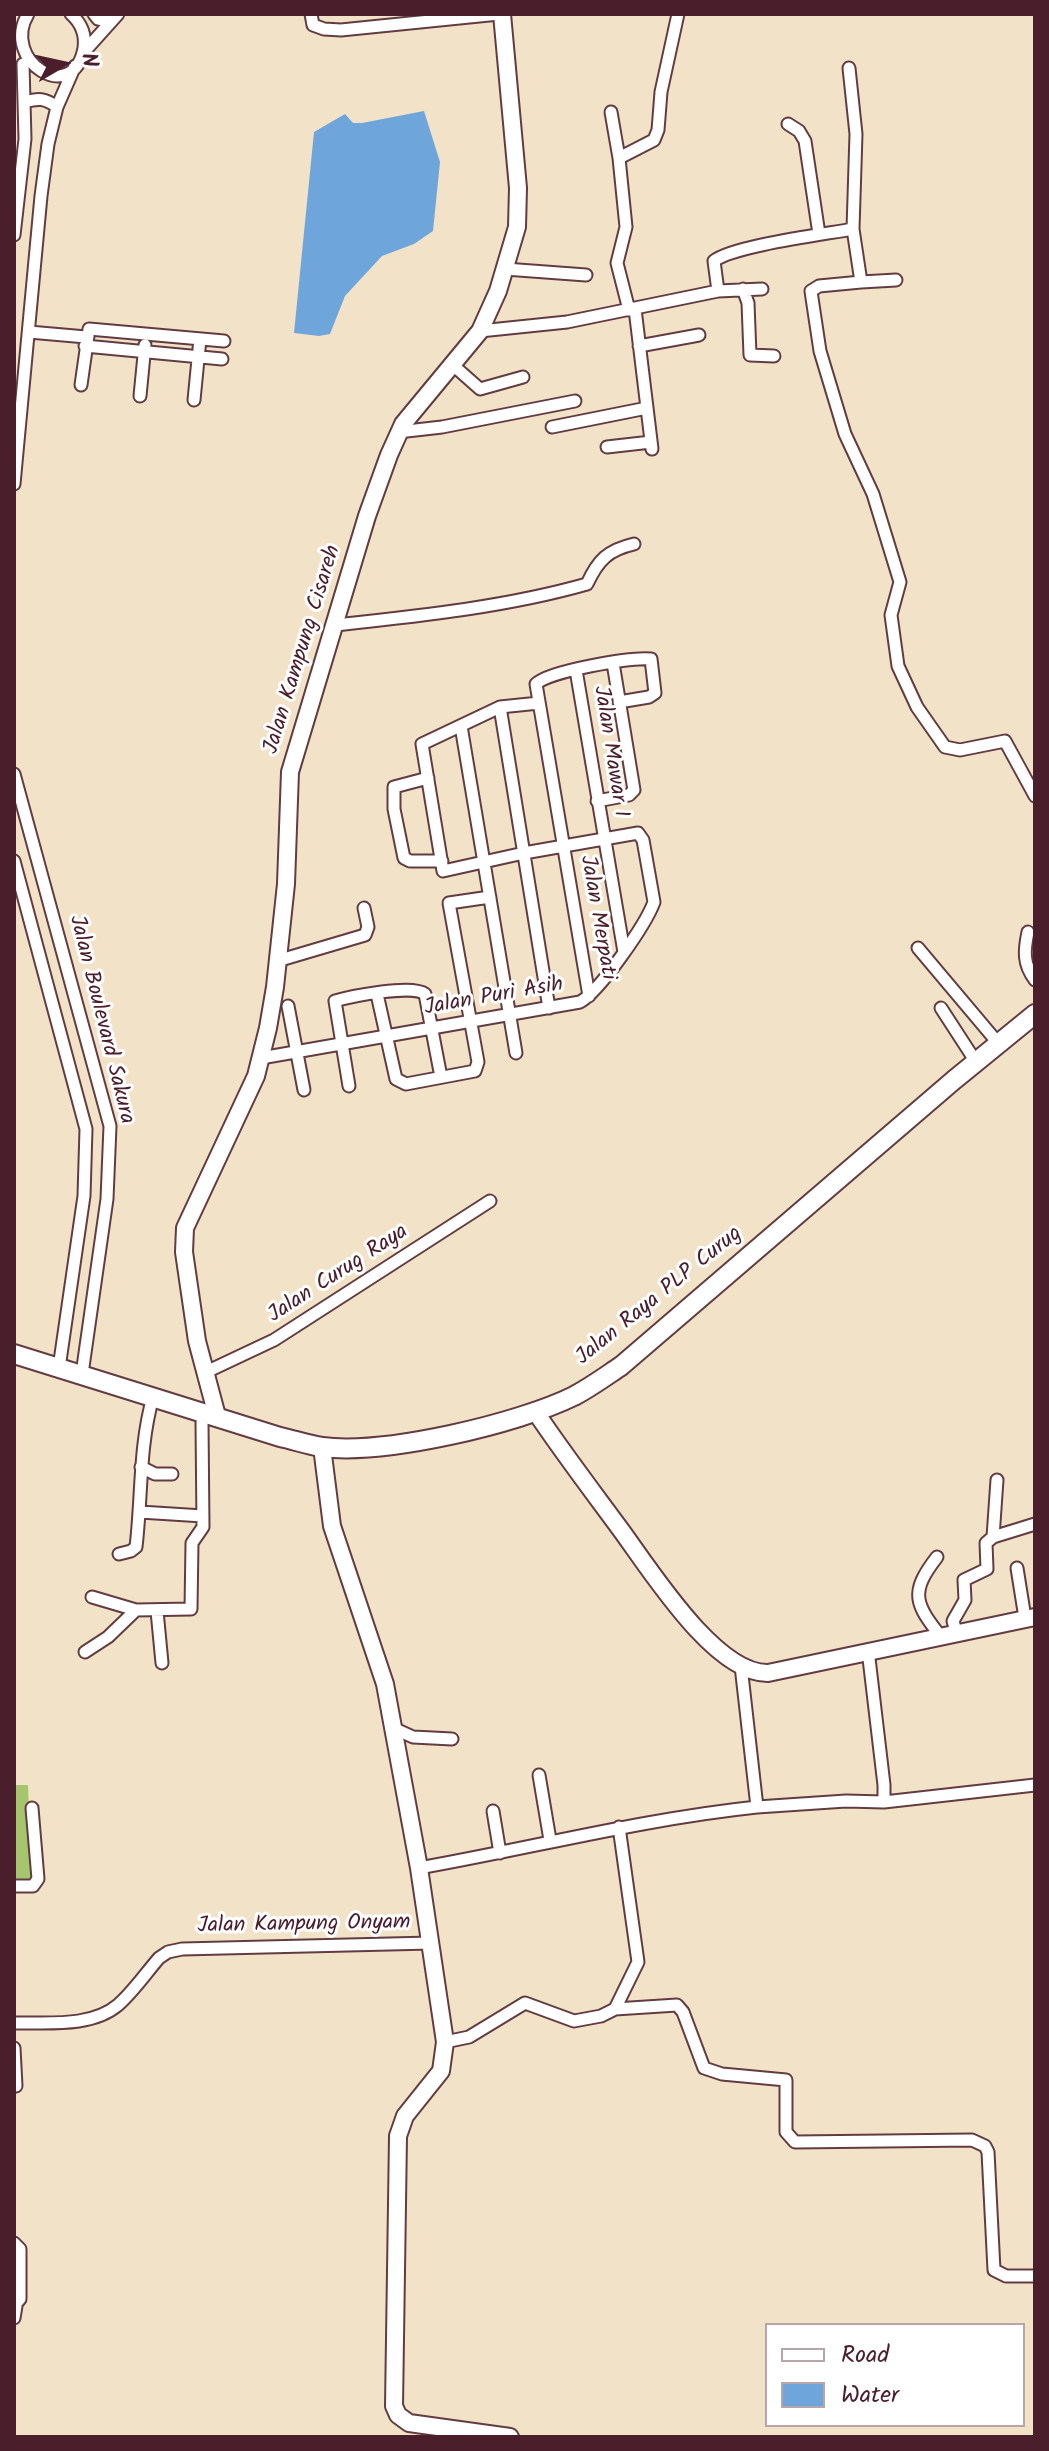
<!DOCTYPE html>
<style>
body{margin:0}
#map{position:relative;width:1049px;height:2451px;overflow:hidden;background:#f2e2c7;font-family:Kalam,sans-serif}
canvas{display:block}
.frame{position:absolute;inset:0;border:16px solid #4a1f2b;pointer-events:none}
.legend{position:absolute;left:765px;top:2323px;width:260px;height:104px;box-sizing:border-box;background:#fff;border:2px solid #b7a5aa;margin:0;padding:10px 14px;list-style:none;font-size:24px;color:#4a1f2b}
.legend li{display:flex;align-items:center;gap:16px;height:40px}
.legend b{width:40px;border:2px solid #b7a5aa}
.north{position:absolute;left:24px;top:24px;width:80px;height:80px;-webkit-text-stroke:6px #fff;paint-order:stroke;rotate:81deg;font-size:22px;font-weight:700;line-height:32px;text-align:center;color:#4a1f2b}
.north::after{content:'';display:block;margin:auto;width:28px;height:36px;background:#4a1f2b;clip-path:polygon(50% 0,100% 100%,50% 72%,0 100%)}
</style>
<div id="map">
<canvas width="1049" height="2451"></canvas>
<div class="frame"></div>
<ul class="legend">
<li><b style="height:10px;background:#fff"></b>Road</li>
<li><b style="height:22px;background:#6ea6dc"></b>Water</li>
</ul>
<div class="north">N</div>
</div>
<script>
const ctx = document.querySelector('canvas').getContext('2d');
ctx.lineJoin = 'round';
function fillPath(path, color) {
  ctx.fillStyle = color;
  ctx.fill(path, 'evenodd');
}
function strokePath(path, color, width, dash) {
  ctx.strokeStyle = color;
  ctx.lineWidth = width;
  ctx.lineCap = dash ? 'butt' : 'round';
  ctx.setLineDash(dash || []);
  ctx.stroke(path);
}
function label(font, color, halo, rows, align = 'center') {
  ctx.font = font + ' Kalam,sans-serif';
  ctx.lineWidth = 6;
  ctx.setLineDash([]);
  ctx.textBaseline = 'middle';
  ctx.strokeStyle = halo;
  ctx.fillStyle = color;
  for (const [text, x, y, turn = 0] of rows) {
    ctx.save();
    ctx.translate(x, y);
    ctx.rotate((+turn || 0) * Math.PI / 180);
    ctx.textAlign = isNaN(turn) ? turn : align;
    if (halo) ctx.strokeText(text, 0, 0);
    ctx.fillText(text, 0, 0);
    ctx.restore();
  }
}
fillPath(new Path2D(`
 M14,1785h14l3,96h-17z`), '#a6c66e');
fillPath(new Path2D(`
 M424,111l16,51 -7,69 -19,13 -32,12 -37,40 -15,38 -11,2 -25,-3 20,-201 31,-18 8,9h9z`), '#6ea6dc');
const street = new Path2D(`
 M28,14c-28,47 45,93 56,34 2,-14 -3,-25 -13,-34
 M94,14l4,5 12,3
 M311,14l2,11 11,4 17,1 158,-16
 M83,53l35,-39
 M849,68l7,66 -3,95
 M25,102c13,-4 20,-4 32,5
 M611,112l8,46
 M788,124l11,7 6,10 14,93
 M14,235l11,-96 -2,-75
 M505,269l81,6
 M861,282l-42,4 -8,5 1,7 8,53 25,83 28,60 27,88 -9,33 7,51 19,41 28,40 15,3 45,-9 30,55
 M743,289l5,14 2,52 24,1
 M718,291l-4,-30c18,-15 112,-27 139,-32l8,53 35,-2
 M635,309l17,140
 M629,310l-12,-47 9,-36 -7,-69 35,-18 4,-10 3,-38 17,-78
 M480,331l87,-9 151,-31 44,-2
 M29,332l57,5
 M85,346l137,13
 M639,346l60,-11
 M454,366l26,23 43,-12
 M81,385l8,-56 135,12
 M140,396l5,-51
 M194,400l6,-61
 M552,427l95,-19
 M398,432l44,-5 133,-26
 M607,447l44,-5
 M14,484l27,-288 7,-52 9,-37 18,-41
 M335,625c84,-9 171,-18 252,-41 11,-24 21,-34 47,-40
 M576,670l48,282
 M539,703l-39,4 49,301
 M461,726l55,327
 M14,774l96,352 -3,73 -25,175
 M428,778l-34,9v22l10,49 6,3h32
 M597,801l32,-6 5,-5 -21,-127
 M14,861l72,268 -2,67 -25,172
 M1028,932c-4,19 -5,32 7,48
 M918,948l80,95
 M277,961l88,-26 3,-8 -4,-19
 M377,994l19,85 10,5 69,-13 3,-9 -29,-159 41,-6
 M589,996l-53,-312c13,-13 95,-27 115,-25l4,34 -6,4 -30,5
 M288,1006l16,84
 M941,1008l35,54
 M261,1058l319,-56c20,-11 66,-78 74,-100l-11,-62 -5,-7 -114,20 -81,18 -21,-127 78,-37
 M349,1086l-14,-85c17,-5 78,-17 90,-7l16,83
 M204,1373l70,-33 216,-139
 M141,1467l14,7h17
 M140,1512l63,4
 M993,1537l4,-57
 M119,1554l12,-3 5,-4c6,-51 3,-101 17,-150
 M937,1557c-28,36 -22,47 5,81
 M1017,1568l8,50
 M92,1597l44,13 55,-1 1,-66 11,-16 -1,-105 4,-9
 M157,1611l5,52
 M957,1635l-4,-14 12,-21 -1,-20 23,-11 -1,-26 7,-6 42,-13
 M85,1652l23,-15 28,-27
 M393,1728l20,9 39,2
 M539,1775l11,65
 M884,1802l151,-17
 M757,1807l89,-6 38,1v-17l-16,-135
 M493,1811l7,42
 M419,1868c113,-20 224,-49 338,-61l-16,-141
 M14,1886h19l5,-7 -6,-71
 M615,2009l23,-47 -19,-135
 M14,2023c32,-1 77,5 104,-18 15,-13 28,-32 41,-47l9,-6 14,-3 249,-6
 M445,2042l24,-5 56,-34 49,18 27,-5 14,-7 62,-4 6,7 21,56 18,6 64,6v52l9,10 177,-2 13,6 3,6 6,118 12,6h29
 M14,2048l2,38
 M14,2243l6,6v50l-6,7
 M14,2318l2,-12`);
const secondary = new Path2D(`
 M535,1411c26,39 55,77 83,115 30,40 96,148 150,147l267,-56
 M217,1416l-20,-75 -13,-89 1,-24 71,-152 12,-48 7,-41 11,-103 4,-112 77,-256 22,-61 14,-31 77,-93 18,-40 19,-64 1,-39 -16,-174
 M322,1447l10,79 53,158 34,184 26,174 -4,29 -36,45 -7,20 -4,270 4,9 11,8 101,14`);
const primary = new Path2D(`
 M14,1354l266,83c14,3 28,8 42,10 63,8 195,-23 252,-51 17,-9 32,-20 47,-30l333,-286 81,-66`);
strokePath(street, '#633c42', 15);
strokePath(secondary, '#633c42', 20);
strokePath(primary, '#633c42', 22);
strokePath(street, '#fff', 11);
strokePath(secondary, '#fff', 16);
strokePath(primary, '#fff', 18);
label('22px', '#4a1f2b', '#fff', [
 ["Jalan Kampung Cisareh",304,650,-73],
 ["Jalan Mawar I",609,752,81],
 ["Jalan Merpati",596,918,80],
 ["Jalan Puri Asih",494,998,-10],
 ["Jalan Boulevard Sakura",100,1020,76],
 ["Jalan Curug Raya",339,1275,-33],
 ["Jalan Raya PLP Curug",660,1297,-39],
 ["Jalan Kampung Onyam",304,1926,-1]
]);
</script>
